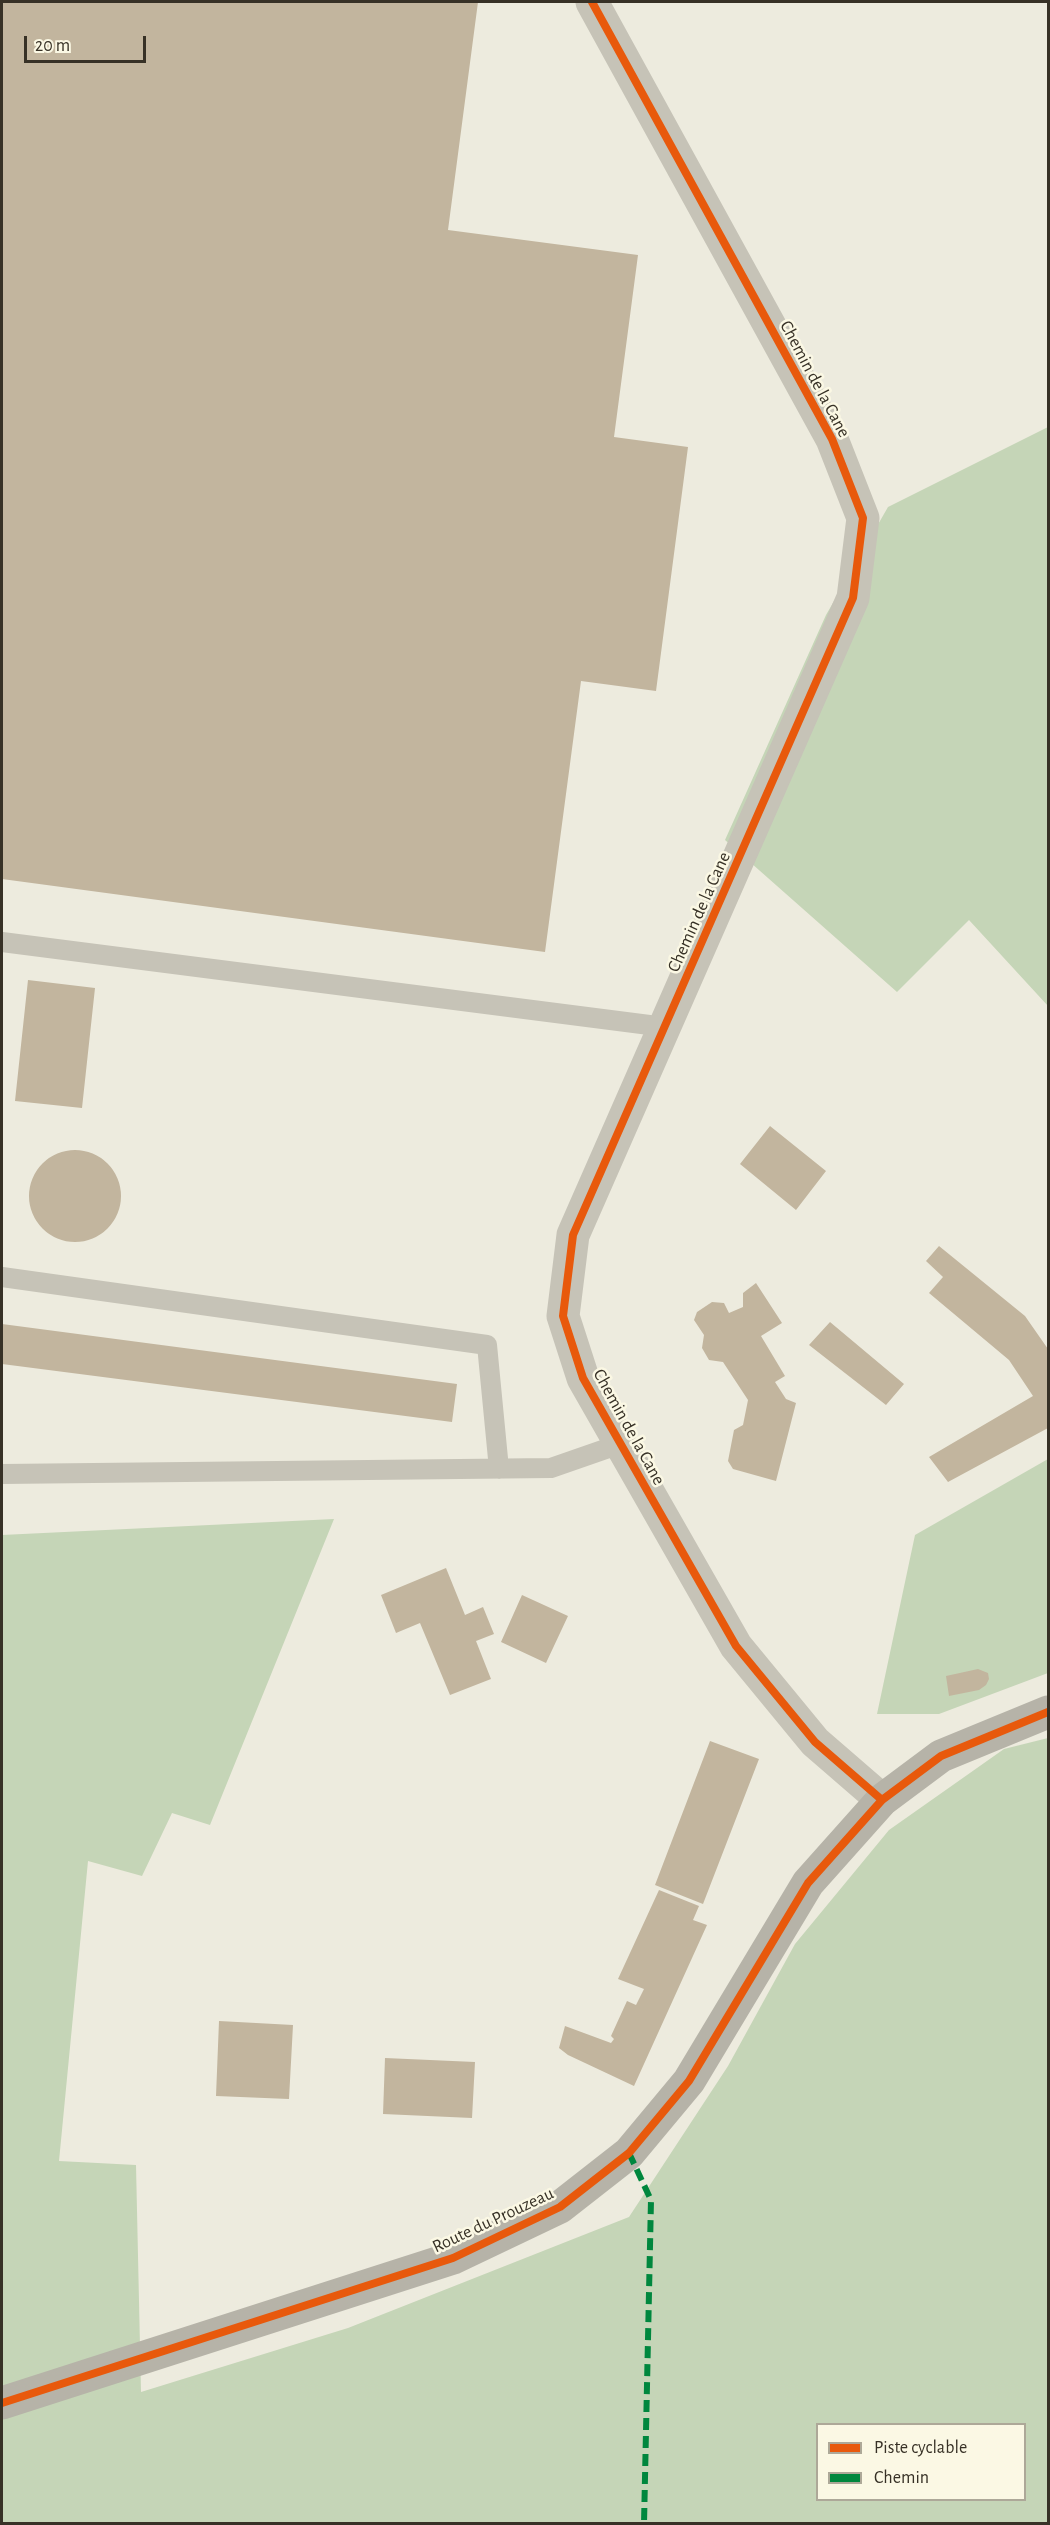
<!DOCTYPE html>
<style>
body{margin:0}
#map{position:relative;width:1050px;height:2525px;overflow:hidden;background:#edebde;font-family:"Alegreya Sans",sans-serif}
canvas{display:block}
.frame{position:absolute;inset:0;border:3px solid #373126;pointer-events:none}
.legend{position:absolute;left:816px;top:2423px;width:210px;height:78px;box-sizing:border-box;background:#fbf8e4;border:2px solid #ada898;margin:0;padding:8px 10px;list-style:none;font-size:18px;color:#373126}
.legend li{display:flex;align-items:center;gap:12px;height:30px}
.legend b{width:30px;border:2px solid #ada898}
.scale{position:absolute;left:24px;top:36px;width:122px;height:27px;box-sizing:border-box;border:3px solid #373126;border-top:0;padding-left:8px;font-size:18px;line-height:21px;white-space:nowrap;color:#373126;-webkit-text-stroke:4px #fbf8e4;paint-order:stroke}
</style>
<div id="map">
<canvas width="1050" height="2525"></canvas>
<div class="frame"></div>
<ul class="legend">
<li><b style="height:8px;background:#e8590c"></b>Piste cyclable</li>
<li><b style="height:8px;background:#00873e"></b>Chemin</li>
</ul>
<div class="scale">20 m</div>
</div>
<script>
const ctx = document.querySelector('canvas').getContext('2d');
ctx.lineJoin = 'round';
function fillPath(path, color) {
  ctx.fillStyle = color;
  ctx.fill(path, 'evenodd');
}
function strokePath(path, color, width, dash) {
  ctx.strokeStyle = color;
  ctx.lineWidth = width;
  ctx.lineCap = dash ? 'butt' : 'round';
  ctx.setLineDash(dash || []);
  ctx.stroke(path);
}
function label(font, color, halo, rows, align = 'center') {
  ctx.font = font + ' "Alegreya Sans",sans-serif';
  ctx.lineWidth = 5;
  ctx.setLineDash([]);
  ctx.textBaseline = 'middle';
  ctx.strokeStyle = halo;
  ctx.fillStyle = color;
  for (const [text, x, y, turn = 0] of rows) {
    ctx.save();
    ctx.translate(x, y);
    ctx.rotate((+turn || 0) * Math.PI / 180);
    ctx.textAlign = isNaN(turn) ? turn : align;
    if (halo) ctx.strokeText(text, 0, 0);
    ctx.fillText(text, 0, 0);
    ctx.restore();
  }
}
fillPath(new Path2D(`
 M1048,427v579l-79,-86 -72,72 -172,-152 101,-225 62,-108z
 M1048,1459v214l-109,41h-62l38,-179z
 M334,1519l-124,306 -38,-12 -30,63 -54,-15 -29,300 77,4 5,227 207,-64 281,-111 99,-151 67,-122 94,-114 115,-81 44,-11v785h-1046v-988zM818,2424h206v76h-206z`), '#c5d5b7');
fillPath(new Path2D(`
 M2,2h476l-30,228 190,25 -24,182 74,10 -32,244 -75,-10 -36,271 -543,-73z
 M28,980l67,8 -13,120 -67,-7z
 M770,1126l56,45 -30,39 -56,-46z
 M29 1196a46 46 0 1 1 92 0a46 46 0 1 1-92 0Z
 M939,1246l86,70 23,33v79l-100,54 -19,-25 104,-61 -24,-36 -80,-67 14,-16 -17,-16z
 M756,1283l26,40 -21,13 24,40 -10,6 11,17 10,4 -20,78 -43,-12 -5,-8 6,-31 9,-5 5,-25 -25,-38 -14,-2 -7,-12 2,-13 -10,-15 3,-8 15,-10 12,1 5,10 14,-6v-14z
 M830,1322l74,62 -18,21 -77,-60z
 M2,1324l455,60 -5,38 -450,-58z
 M446,1568l19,47 18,-8 11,27 -18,7 15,38 -41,16 -30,-72 -24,10 -15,-38z
 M522,1595l46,21 -22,47 -45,-21z
 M978,1669l10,4 1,6 -3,6 -7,5 -30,6 -3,-20z
 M710,1741l49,18 -56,145 -48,-19z
 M659,1890l40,16 -6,14 14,5 -73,161 -66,-31 -9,-7 6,-22 46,17 3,-4 -3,-3 16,-35 9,4 8,-16 -26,-10z
 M219,2021l74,4 -4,74 -73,-3z
 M385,2058l90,4 -3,56 -89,-4z`), '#c2b59e');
strokePath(new Path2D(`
 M2,942l663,85
 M2,1277l485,68 12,124
 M2,1474l549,-6 69,-24`), '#c6c3b7', 20);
strokePath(new Path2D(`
 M592,2l240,437 31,79 -10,80 -280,637 -10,81 20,62 153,268 79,96 67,58`), '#c6c3b7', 33);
strokePath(new Path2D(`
 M2,2403l451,-145 107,-51 69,-54 60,-72 119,-198 74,-83 59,-44 107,-44`), '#b6b3a8', 33);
strokePath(new Path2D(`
 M629,2153l22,47 -7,324`), '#00873e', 6, [12, 6]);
strokePath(new Path2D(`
 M592,2l240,437 31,79 -10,80 -280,637 -10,81 20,62 153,268 79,96 67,58
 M2,2403l451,-145 107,-51 69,-54 60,-72 119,-198 74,-83 59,-44 107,-44`), '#e8590c', 8);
label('18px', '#373126', '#fbf8e4', [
 ["Chemin de la Cane",815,379,62],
 ["Chemin de la Cane",699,912,-66],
 ["Chemin de la Cane",629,1427,61],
 ["Route du Prouzeau",493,2220,-25]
]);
</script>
